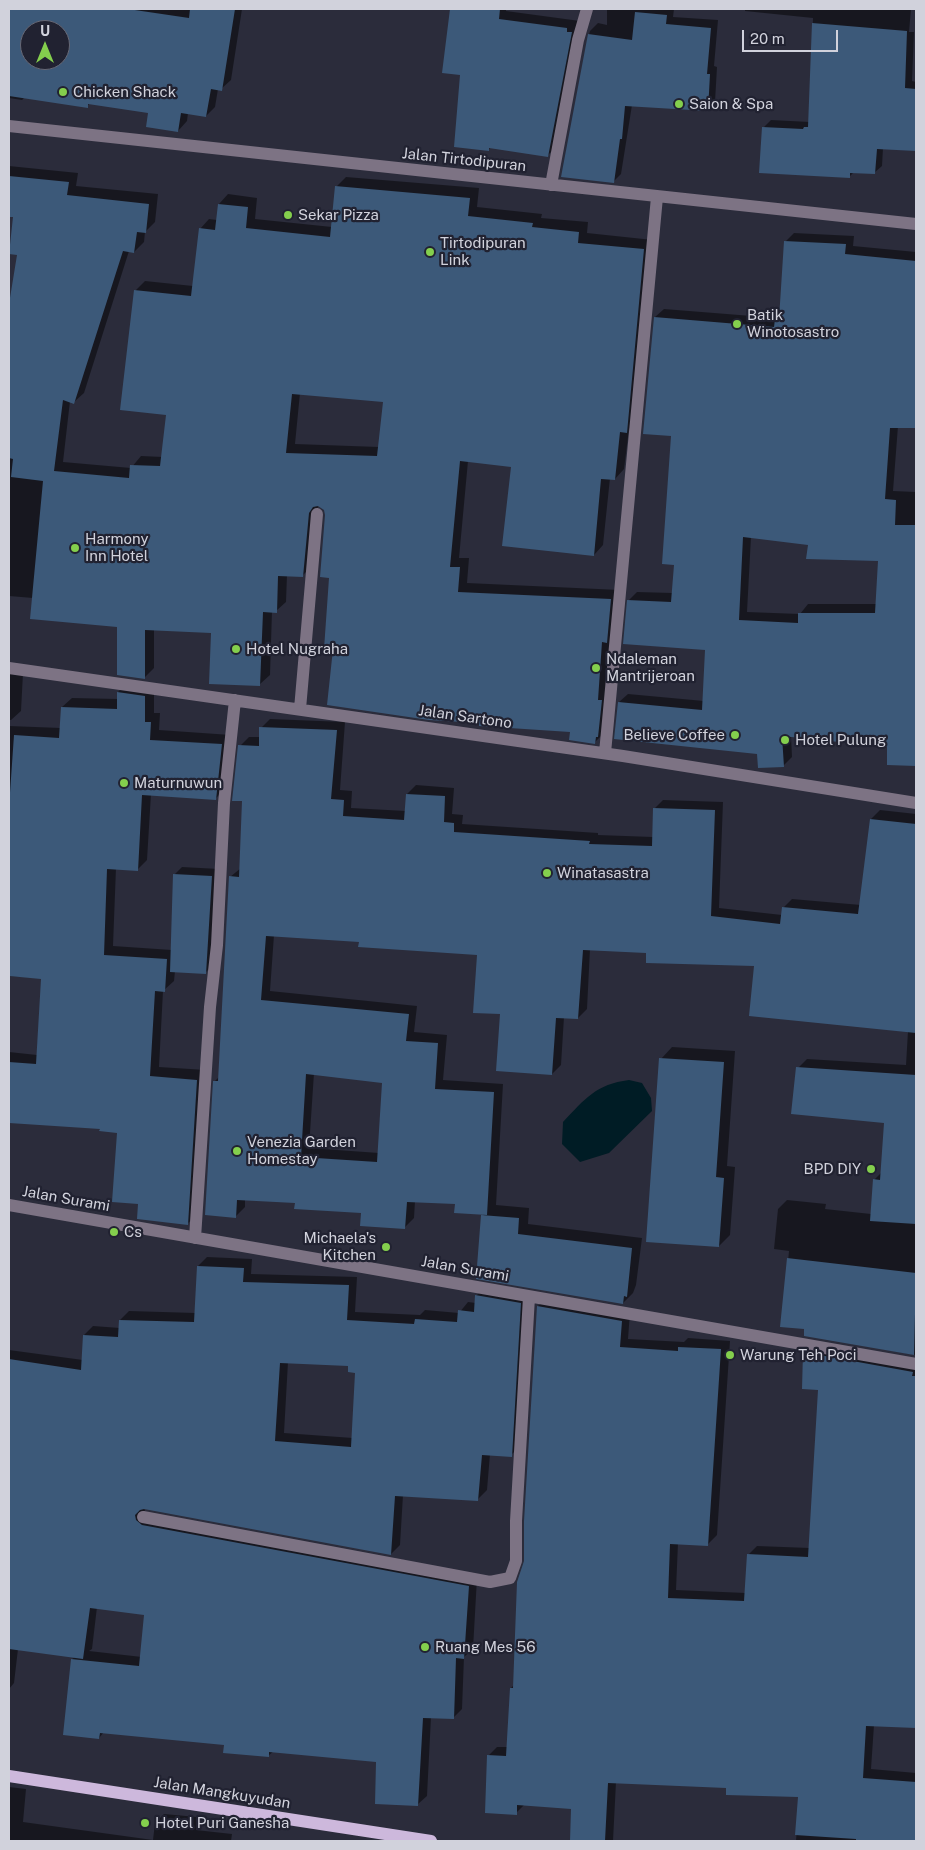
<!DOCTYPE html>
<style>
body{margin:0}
#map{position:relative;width:925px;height:1850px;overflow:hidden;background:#2b2c3b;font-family:"Public Sans",sans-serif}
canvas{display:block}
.frame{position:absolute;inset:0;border:10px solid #d1d2dc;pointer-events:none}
.north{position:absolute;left:20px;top:20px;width:50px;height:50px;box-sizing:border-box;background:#212231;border:1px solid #676875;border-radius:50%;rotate:0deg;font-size:14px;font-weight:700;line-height:20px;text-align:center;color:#d1d2dc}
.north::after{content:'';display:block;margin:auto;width:18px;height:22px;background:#84cf4d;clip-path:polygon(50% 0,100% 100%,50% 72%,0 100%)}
.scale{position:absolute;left:742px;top:30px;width:96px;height:22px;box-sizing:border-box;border:2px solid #d1d2dc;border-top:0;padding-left:6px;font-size:15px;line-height:18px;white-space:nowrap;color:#d1d2dc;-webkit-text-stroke:4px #212231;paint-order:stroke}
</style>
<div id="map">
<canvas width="925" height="1850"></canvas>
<div class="frame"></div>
<div class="north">U</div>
<div class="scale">20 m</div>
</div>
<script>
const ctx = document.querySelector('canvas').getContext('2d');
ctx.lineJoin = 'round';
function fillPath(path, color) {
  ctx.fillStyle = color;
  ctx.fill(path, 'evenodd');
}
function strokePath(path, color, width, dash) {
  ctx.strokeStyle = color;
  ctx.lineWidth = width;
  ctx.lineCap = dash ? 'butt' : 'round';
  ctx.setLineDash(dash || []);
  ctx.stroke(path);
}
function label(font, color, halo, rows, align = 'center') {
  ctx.font = font + ' "Public Sans",sans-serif';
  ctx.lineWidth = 4.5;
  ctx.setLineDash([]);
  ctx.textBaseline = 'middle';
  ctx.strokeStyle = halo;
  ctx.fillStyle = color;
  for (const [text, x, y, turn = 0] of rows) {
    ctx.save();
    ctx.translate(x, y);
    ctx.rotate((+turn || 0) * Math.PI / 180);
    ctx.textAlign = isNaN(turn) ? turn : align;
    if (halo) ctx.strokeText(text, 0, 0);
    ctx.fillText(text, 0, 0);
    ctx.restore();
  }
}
fillPath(new Path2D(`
 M629,1080l13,3 9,15 1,13 -43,42 -29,9 -18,-18 1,-22c22,-23 33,-38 66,-42z`), '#001c25');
fillPath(new Path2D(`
 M9,9h233l-11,71 -10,9h-3l-3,18 -9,9 -18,-3 -1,8 -9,10 -28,-19 -60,-9 -3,3 -62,-9 -3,3 -13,-2zM30,30h30v30h-30z
 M456,9h50v2l74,10 -25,127 -8,8 -56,-9 -2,2 -27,-75z
 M607,9h67l-1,8 45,3 -4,46 3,1 -2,35 -8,8 -75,-5 -11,69 -8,8 -26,-140 3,-11 8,-8 9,2z
 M745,9h166l-2,23h5l-2,49 4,1v68l-33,-2 -1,18 -8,7 -20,-1 -5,5 -85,-50 7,-7 39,2 3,-104 -68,-7z
 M9,166l69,7 -2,13 82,8 -3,28 -10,10 -1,10 -10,10 -5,-1 -45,142 -10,9 -4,-1 -7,61 68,6 10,-12 22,1 4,-43 -32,-123 10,-10 48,5 7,-57 9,-10 8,1 2,-16 9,-10 29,4 -2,21 77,8 4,-40 10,-10 133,11 -2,19 65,7 -1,4 47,4 -1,11 66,7 -17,182 -7,7 -5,40 -9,10 -5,-1 -7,67 -9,10 -81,-89 -45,-5 -9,97h10l-2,25 153,7 -16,143 -9,9 -24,-11 -90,-9 -147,-74 -8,-133 -1,-6 -7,-5 -6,62 -9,9h-16l-1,27 -10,9h-4l-2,64 -10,9 -48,-53 -58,-2v39l-10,10 -26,-52 -85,-28 -24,-2v-285l10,-58 -5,-37h-5zM300,393l85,8 -6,46 -84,-3z
 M794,233l60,3 -1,10 63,6v174h-18l-5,65 23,1v272l-28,-1 1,-17 -98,-11 1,22 -8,8 -26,-12 -139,-51 9,-8 76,7 3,-52 -78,-49 8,-8 36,1 2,-29 -2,-129 -18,-118 9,-8 113,9 4,-4 4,-72zM751,537l58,6 70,17 -2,44h-69l-8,10 -53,-2z
 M9,672l14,1 -2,38 -10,9h-2z
 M127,683l27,3v27h6l-1,17 72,5 -6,54 -9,9 -65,-4 -4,66 -10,10 -21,-2 -3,78 59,4 2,-75 8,-8 37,2 -6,96 -8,8 -30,-2 -1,10 -11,10 -4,76 47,3 -9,145 -10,9 -48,-21 -20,-72 -18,-4 -92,-5v-70l28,3 5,-77 -33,-2v-250l52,2 1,-21 10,-9 46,1v-7z
 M270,719l75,3 -5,68 12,1 -1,17 55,3 1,-17 9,-9 38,3 -2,26 11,1 -1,9 136,9v2l55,2 1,-28 9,-9 60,2 -4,106 63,7 1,-7 9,-9 69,6 10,-86 9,-9 36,4v541l-111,-20v-7l-23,-2 7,-75 -15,-2 4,-40 9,-9 39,4 -1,5 46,5 3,-34 8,-8 3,-51 -87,-53 9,-9 99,6 2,-34 -152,-66 -108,-13 -58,-3 -3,60 -9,9 -14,-1 -3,48 -9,9 -50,-61 -24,-59 -118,-13 -86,-6 -4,56 147,15 -3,26 33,3 -4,45 60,4 -7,121 33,3 -1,16 114,14 -6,47 -3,8 -10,10 -140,-88 1,-2 -28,-10 -41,-2 -1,17 -9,9 -43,-15 -66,-10 -51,-3v8l-9,9 -21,-135 4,-4 11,-200 11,-9 2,-68 -3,-54 9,-9h11l1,-9zM314,1073l70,8 -5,72 -70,-5z
 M672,1047l63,4 -8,115 8,1 -5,68 -11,11 -58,-187z
 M207,1257l45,2 -1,15 106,3 -2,35 65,3 5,-5 34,3 9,-11 8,1v-7l9,-9 44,7 -9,152 -9,9 -21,-1 -3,36 -9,9 -75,-4 -3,50 -9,9 -247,-46 2,6 331,64 -4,71 -9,8 -2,52 -9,9 -22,-1 -4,79 -9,8 -40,-43 -104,-10 -6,5 -43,-12 -121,-12 -5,6 -27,-79 3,-2 -57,-8 -4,34 -5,6v-339l74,10 1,-25 9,-9 27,2v-8l9,-9 67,2 2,-47zM288,1362l62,3 6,6 -3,67 -69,-5zM97,1607l49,7 -4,43 -53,-6 3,-2z
 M547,1297l83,15 -2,27 56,3 4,-4 42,3 -13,194 -9,9 -30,-1 -2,47 70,3 2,-38 9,-9 53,2 9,-159 -15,-36 9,-9 103,18v362l-3,3 -39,-2 -3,44 45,4v68h-120l3,-45 -72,-9 -111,-5 -3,59h-42l2,-33 -48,-4 -9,9 -28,-57 9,-9h11l3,-59 4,-4 10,-123 13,-255z
 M9,1787l17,2 -3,33 130,18 2,-17 9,-9 33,3 -1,13 36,4 -1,7h-222z`), '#0007');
fillPath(new Path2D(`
 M9,9h119l61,9 1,-9h45l-13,82 -11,-2 -5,28 -25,-4 -3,19 -32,-5 2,-14 -60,-9v4l-79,-12zM30,30h30v30h-30z
 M450,9h50l-1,10 68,9v4h5l-24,125 -59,-9v3l-35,-4 6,-72 -18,-2z
 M635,12l32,3 -1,9 45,4 -4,46h3l-2,37 -83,-5 -3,33h-2l-6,44 -53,-6 27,-143 44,6z
 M812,23l95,8 -2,57 11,1v62l-39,-2 -2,25 -25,-1v5l-91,-5 3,-46 41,2 1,-2h4z
 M9,176l60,6 -2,13 82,9 -3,29 -9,-1 -3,21 -11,-2 -49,153 -11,-4 -9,71 75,7 1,-13 30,1 6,-51 -46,-5 14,-120 57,6 8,-68 16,2 3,-26 30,3 -2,21 84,9 5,-51 135,12 -2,18 65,7 -1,4 47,5 -1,11 66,6 -17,184 -7,-1 -5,48 -14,-1 -7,77 -92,-10 9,-79 -51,-6 -10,106h10l-2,25 153,7 -4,44 -5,-1 -4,58h4l-4,37h-2l-1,7 -26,-4 1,-8 -91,-6v-3l-50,-3 -102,-15 6,-56h-9l5,-71 -9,-1 5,-62 -1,-5 -6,-4 -5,1 -4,6 -6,64 -25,-1 -1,37 -14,-1 -3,74 -51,-2 2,-51 -66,-3v49l-28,-4v-48l-87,-8 13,-138 -32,-4 2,-18 -4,-1v-154l8,-49 -8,-1 4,-37h-4zM292,394l91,8 -6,54 -91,-3z
 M784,241l62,3 -1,10 71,7v167h-26l-5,71 11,1 -1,25h21v241l-29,-1v-18l-105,-11 2,31 -26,1 -1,-14 -143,-15 4,-37 84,8 3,-60 -82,-6 4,-44 44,2 3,-37 -12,-1 9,-128 -28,-2 11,-117 120,10 1,-8h4zM743,537l65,8 -2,14 72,2 -3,52h-77v10l-59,-3z
 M117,692l28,4v26h6l-1,18 72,4 -6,56 -74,-5 -4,76 -31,-2 -3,86 63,4 -2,33 -10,-1 -5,85 47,4 -9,145 -51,-6 1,-15 -26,-2 5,-69 -18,-2 1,-2 -91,-6v-61l27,2 5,-85 -32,-3v-169l5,-72 45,3 2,-31 56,2z
 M259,727l78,3 -6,69 13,1 -1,16 61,4 2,-26 39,2 -1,26 10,1v9l136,9 -1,3 63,2 1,-38 62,2 -4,106 69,8 2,-17 76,7 12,-95 46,5v209l-167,-17 5,-50 -108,-3v-10l-63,-3 -5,69 -22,-1 -4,57 -56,-4 4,-57 -27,-1 4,-58 -119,-8 1,-5 -93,-6 -5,64 148,14 -3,27 32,2 -3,46 59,3 -7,123 -33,-2 1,-9 -48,-2 -2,27 -45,-3 1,-13 -67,-4 1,-6 -58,-3 -1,18 -31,-3 8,-134h5l11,-205 10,1 3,-76h-10l6,-56 21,1zM306,1074l76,9 -5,79 -76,-5z
 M173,874l39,2 -6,98 -36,-2z
 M659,1058l65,4 -8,115 8,1 -5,69 -73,-5z
 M796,1067l120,8v149l-46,-3 3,-42 7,1 4,-57 -93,-9z
 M481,1215l38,3 -1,16 114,14 -5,49 -3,-1 -1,8 -147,-25z
 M787,1258l129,15 -2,82 -110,-19v-7l-24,-2z
 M197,1266l47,2 -1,14 106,3 -2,35 67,4 1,-5 42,3 1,-12 16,2 1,-17 46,8 -9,154 -30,-2 -4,46 -83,-5 -4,59 -247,-46 -4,1 -5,5 1,5 6,5 327,61 -5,73 -8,-1 -2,61 -31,-1 -5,88 -43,-2 1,-42 -107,-10v5l-46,-4 1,-8 -124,-12 -1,6 -36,-4 8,-76 68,7 5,-51 -54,-7 -7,51 -74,-10v-290l72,11 2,-35 35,2 1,-17 75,2zM280,1363l68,3v6l7,1 -4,74 -76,-6z
 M537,1306l85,15 -2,26 58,4v-4l43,2 -13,197 -38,-2 -2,54 76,3 3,-47 61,3 10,-167 -16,-1 1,-37 110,20 -1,4h4v352l-50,-2 -3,52 53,4v59h-60v-2l-61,-4 3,-38 -72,-2v-7l-118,-5 -3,58h-35l1,-32 -54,-4v10l-32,-2 2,-58 19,1 4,-68h3l4,-106 7,-21v-40z`), '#3c5979');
strokePath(new Path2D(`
 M9,126l907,98
 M551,185l27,-145 9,-31
 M9,668l614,88 293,47
 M300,709l17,-195
 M605,753l52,-556
 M9,1205l907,159
 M195,1238l15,-231 7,-62 7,-142 11,-103
 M143,1517l347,65 20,-4 6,-17v-40l13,-224`), '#7d7384', 12);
strokePath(new Path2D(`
 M9,1776l422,65`), '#cdb8dc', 12);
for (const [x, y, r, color] of [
 [63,92,5,"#84cf4d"],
 [679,104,5,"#84cf4d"],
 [288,215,5,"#84cf4d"],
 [430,252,5,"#84cf4d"],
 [737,324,5,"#84cf4d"],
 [75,548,5,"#84cf4d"],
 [236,649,5,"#84cf4d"],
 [596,668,5,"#84cf4d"],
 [735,735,5,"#84cf4d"],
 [785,740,5,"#84cf4d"],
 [124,783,5,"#84cf4d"],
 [547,873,5,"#84cf4d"],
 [237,1151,5,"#84cf4d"],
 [871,1169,5,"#84cf4d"],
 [114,1232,5,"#84cf4d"],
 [386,1247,5,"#84cf4d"],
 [730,1355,5,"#84cf4d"],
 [425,1647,5,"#84cf4d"],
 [145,1823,5,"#84cf4d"]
]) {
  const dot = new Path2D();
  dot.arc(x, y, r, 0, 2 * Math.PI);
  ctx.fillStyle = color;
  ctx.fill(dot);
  strokePath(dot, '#212231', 2);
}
label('15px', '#d1d2dc', '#212231', [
 ["Chicken Shack",73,92],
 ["Saion & Spa",689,104],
 ["Sekar Pizza",298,215],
 ["Tirtodipuran",440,243],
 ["Link",440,260],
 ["Batik",747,315],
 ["Winotosastro",747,332],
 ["Harmony",85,539],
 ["Inn Hotel",85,556],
 ["Hotel Nugraha",246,649],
 ["Ndaleman",606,659],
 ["Mantrijeroan",606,676],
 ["Believe Coffee",725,735,"right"],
 ["Hotel Pulung",795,740],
 ["Maturnuwun",134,783],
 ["Winatasastra",557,873],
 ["Venezia Garden",247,1142],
 ["Homestay",247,1159],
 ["BPD DIY",861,1169,"right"],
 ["Cs",124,1232],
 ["Michaela's",376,1238,"right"],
 ["Kitchen",376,1255,"right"],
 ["Warung Teh Poci",740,1355],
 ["Ruang Mes 56",435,1647],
 ["Hotel Puri Ganesha",155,1823]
], 'left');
label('15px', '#d1d2dc', '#212231', [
 ["Jalan Tirtodipuran",464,160,6],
 ["Jalan Sartono",465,717,8],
 ["Jalan Surami",66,1199,10],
 ["Jalan Surami",465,1269,10],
 ["Jalan Mangkuyudan",222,1793,9]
]);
</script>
